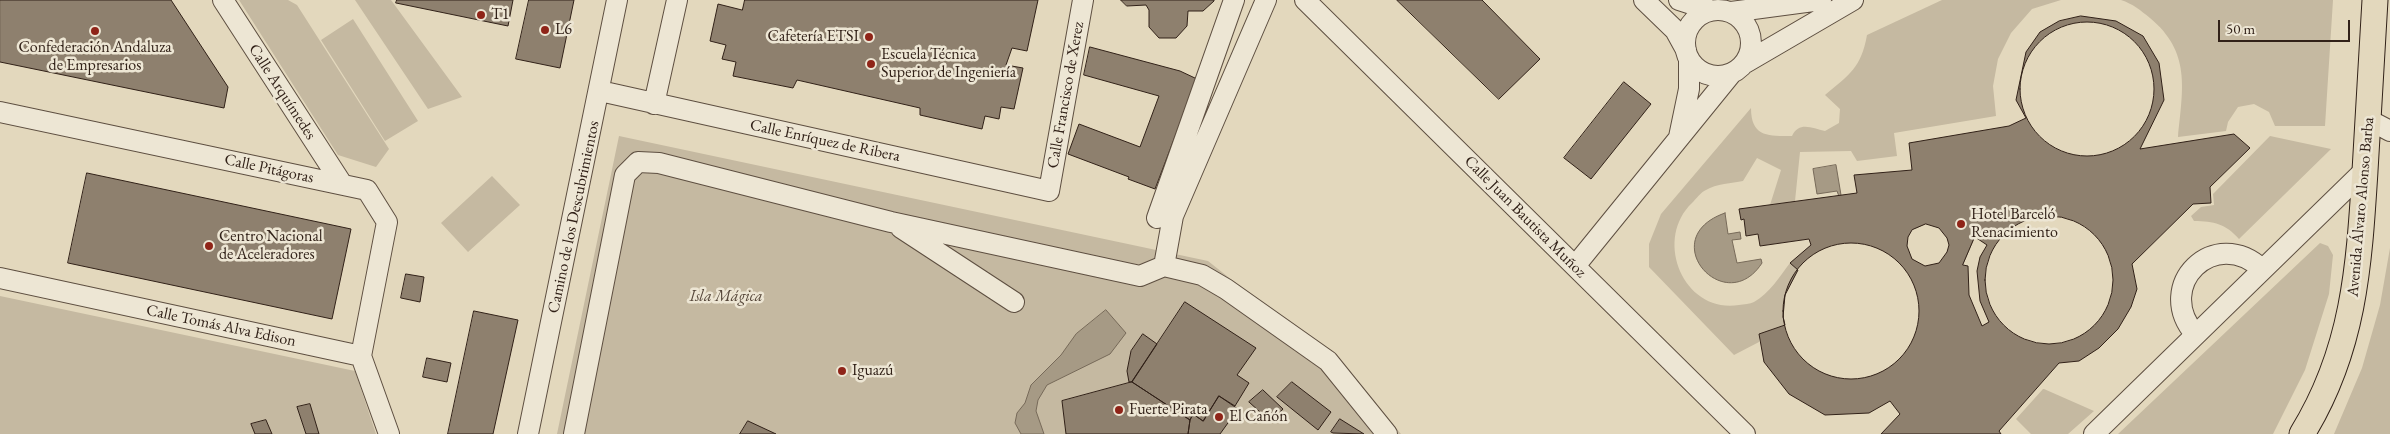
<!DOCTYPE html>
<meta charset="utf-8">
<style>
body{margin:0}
#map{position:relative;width:2390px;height:434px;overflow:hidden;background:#e3d8bd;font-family:"EB Garamond",serif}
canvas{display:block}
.scale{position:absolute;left:2218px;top:20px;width:132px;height:22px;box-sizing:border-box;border:2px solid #312118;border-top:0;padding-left:6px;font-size:15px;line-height:18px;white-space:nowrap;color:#312118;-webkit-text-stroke:4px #ede6d4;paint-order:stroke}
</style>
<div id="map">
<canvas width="2390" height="434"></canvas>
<div class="scale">50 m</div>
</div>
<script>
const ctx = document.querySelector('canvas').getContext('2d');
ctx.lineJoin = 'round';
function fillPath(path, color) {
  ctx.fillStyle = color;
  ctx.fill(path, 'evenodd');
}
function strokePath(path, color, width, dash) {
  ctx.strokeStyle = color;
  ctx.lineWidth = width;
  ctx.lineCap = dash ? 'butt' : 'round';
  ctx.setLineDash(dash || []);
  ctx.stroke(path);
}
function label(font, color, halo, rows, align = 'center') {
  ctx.font = font + ' "EB Garamond",serif';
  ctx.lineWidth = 5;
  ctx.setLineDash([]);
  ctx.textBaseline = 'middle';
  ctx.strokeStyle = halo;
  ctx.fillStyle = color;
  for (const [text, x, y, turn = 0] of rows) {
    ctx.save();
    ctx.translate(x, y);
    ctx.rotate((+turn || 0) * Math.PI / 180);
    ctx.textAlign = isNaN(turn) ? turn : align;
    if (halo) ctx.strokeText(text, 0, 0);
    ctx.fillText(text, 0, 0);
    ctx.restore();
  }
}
fillPath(new Path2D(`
 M239,0h49l9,5 92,144 -13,18 -38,-12z
 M355,0h36l71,97 -34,12z
 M1942,0h119l-29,9 -21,24 -13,26 -5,27 3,30 -102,17 3,23 -40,5 -6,-10 -51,1 -5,49 -25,4 11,-35 -24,-12 -14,23c-11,2 -27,3 -37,9 -5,2 -10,9 -14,13 -39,37 -8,111 47,102 5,-1 11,-1 15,-3 15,-8 26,-26 36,-39l8,7c-12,14 -18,37 -13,55l-26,9v8l-25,13 -85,-88v-23l12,-30 90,-106c0,29 17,28 41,28 7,-15 20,-8 33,-5l14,-8 1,-14 -15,-14c25,-21 36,-27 42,-60z
 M2121,0h212l-8,126h-50l-6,-14 -15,-8 -16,3 -10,15 -2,9 -48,6c5,-49 13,-85 -28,-119 -10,-8 -17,-14 -29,-18z
 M353,19l65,102 -33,20 -64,-101z
 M619,136l589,125 68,54 59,40 66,79h-844z
 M2270,136l61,13 -92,90c-13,-15 -25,-18 -45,-18l-3,-5 10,-9 13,-2 -1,-11z
 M492,176l28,29 -52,47 -27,-29z
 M2320,243l8,3 5,9 -4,39 -24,76 -32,64h-155z
 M2390,248v186h-56l28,-66 18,-63z
 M0,296l355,75 21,63h-376z
 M2043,389h1l50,22 -26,23h-37l-15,-15z`), '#c5b9a1');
const water = new Path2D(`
 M1836,165l7,42 -6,-16 -20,3 -4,-25z
 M1725,213l3,21 12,-2 1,7 -9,1 5,23 24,-4 1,4c-37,57 -109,-25 -37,-50z
 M1106,310l20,23 -16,21 -63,31 -9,15 -2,11 8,23h-23l-6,-11 2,-10 8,-10 6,-18 30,-30 15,-21z`);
fillPath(water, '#a69a85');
strokePath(water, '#776a59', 1);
const building = new Path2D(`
 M0,0h171l57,87 -4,21 -224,-46z
 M397,0h116l-5,26 -112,-23z
 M529,0h45l-14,68 -44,-9z
 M745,0h293l-11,51 -15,-3 -6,17 17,3 -9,41 -13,-2 -2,12 -14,-3 -3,13 -62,-14v-7l-123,-28 -4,8 -60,-12 3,-14 -14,-3 4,-14 -16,-4 8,-37 24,6z
 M1121,0h93v1l-11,10h-15l-1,15 -11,12h-17l-10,-11v-17l-3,-5 -19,1z
 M1397,0h85l58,59 -41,40z
 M2081,16l35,5 27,15 16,27 5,37 -24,49 94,-15 16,14 -40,39 1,16 -18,1 -61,60 5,25 -6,18 -13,22 -19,19 -20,13 -20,2 -60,68 2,3h-120l19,-20 -10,-13 -21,12 -44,2 -36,-21 -25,-32 -5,-28 26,-9 -2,-8 2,-22 13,-25 -8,-7 21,-18 -2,-6 -49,7 -2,-12 -12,2 -2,-17 -3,1 -2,-11 118,-16 -3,-18 58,-5 -3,-27 100,-17 17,-8 -10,-18 10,-48 14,-20 19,-11zM1926,224l13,4 8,10 2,7 -2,7 -8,11 -14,3 -13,-7 -5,-13 1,-9 4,-7zM1975,237l12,8 -7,12 -3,14 3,30 9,21 -7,4 -13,-31 -1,-29 -5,-1z
 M2020 89a67 67 0 1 1 134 0a67 67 0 1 1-134 0Z
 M1090,47l90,24 17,8 -42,110 -27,-10 1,-2 -61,-23 11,-30 61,23 19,-51 -75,-21z
 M1624,82l27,22 -60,75 -27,-21z
 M87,173l264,56 -19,90 -264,-56z
 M1985 280a64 64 0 1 1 128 0a64 64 0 1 1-128 0Z
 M1783 311a68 68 0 1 1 136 0a68 68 0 1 1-136 0Z
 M406,274l18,3 -4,25 -19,-4z
 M1185,302l71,46 -19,27 12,8 -14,23 -16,-10 -16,25 -10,-7 -3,6 -58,-38z
 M474,311l44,9 -25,114h-45z
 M1143,334l14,10 -25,38h-3l-2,-11 4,-20z
 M427,358l24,5 -4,19 -24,-5z
 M1132,382l58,38 -2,14h-122l-4,-33z
 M1292,382l39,30 -13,18 -41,-33z
 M1263,390l20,19 -12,13 -22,-20z
 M1219,396l19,13 -18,25h-32l2,-14 3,-6 10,7z
 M310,404l9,30h-13l-9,-27z
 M1340,419l24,15 -31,-1 -2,-1z
 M266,420l6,14h-17l-4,-10z
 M748,421l28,13h-36z`);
fillPath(building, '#8e806e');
strokePath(building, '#312118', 1);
const minor = new Path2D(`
 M223,0l119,184
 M1305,0l440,434
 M1644,0l31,30 11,20
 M1679,0l31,10
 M1685 43a33 33 0 1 1 66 0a33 33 0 1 1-66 0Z
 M1731,12l90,-12
 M1745,63l108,-63
 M600,91l449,100 34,-191
 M654,104l23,-104
 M0,112l367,78 20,32 -26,134
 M2369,120l21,11
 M1679,137l10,-48v-29
 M1157,218l77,-218
 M901,228l113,74
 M1164,266l9,-50 93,-216
 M1575,266l156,-192
 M0,278l361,78
 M2195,334c-42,-49 20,-109 67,-65
 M361,356l28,78
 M528,434l89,-434
 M574,434l51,-259 13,-13 21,1 232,59 249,54 24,-10 38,9 24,14 102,72 59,73
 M2094,434l271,-264`);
const major = new Path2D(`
 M2302,434c52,-84 57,-167 63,-263 3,-57 7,-114 10,-171`);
strokePath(minor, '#5e4f41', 22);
strokePath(major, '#312118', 27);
strokePath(minor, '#ede6d4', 20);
strokePath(major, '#e3d8bd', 25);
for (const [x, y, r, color] of [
 [481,15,5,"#8f2418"],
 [545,30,5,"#8f2418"],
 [95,31,5,"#8f2418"],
 [869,37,5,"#8f2418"],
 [871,64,5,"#8f2418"],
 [1961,224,5,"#8f2418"],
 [209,246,5,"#8f2418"],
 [842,371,5,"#8f2418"],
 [1119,410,5,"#8f2418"],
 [1219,417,5,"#8f2418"]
]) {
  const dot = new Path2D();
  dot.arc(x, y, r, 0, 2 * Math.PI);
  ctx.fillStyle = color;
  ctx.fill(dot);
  strokePath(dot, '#ede6d4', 2);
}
label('16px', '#312118', '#ede6d4', [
 ["T1",491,15],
 ["L6",555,30],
 ["Cafetería ETSI",859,37,"right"],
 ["Confederación Andaluza",95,48,"center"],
 ["de Empresarios",95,66,"center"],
 ["Escuela Técnica",881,55],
 ["Superior de Ingeniería",881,73],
 ["Hotel Barceló",1971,215],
 ["Renacimiento",1971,233],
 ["Centro Nacional",219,237],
 ["de Aceleradores",219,255],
 ["Iguazú",852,371],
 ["Fuerte Pirata",1129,410],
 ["El Cañón",1229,417]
], 'left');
label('16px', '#312118', '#ede6d4', [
 ["Calle Arquímedes",282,92,57],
 ["Calle Francisco de Xerez",1066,95,-80],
 ["Calle Enríquez de Ribera",825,141,12],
 ["Calle Pitágoras",269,169,12],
 ["Avenida Álvaro Alonso Barba",2361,207,-85],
 ["Camino de los Descubrimientos",574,217,-78],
 ["Calle Juan Bautista Muñoz",1525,217,45],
 ["Calle Tomás Alva Edison",221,326,12]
]);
label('italic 16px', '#56473a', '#ede6d4', [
 ["Isla Mágica",726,297]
]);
</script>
